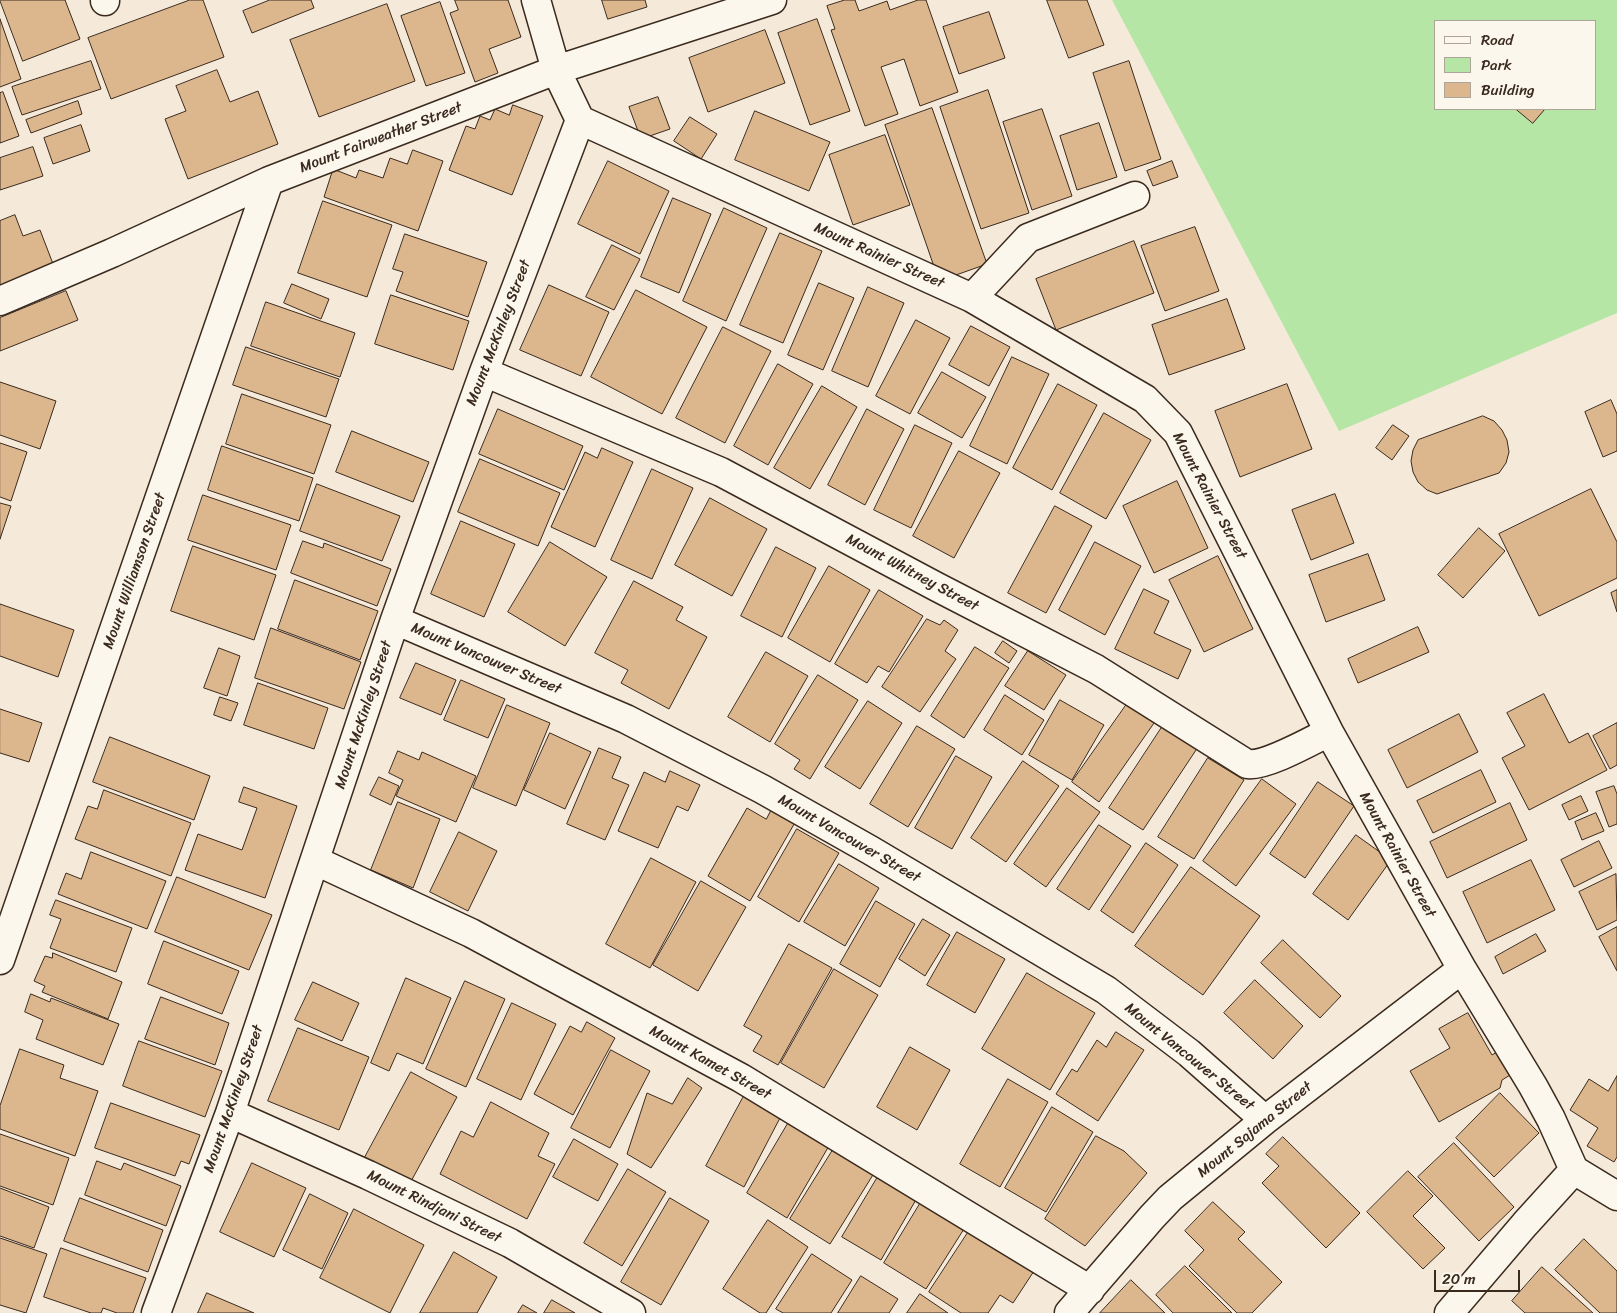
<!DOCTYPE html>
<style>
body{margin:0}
#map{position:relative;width:1617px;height:1313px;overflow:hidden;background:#f5ead9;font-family:Sriracha,sans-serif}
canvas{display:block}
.legend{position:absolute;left:1434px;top:20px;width:162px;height:90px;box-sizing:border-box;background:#fbf7ec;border:1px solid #aea59a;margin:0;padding:6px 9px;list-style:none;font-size:15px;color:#3b2a1e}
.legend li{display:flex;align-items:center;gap:10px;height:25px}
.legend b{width:25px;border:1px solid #aea59a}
.scale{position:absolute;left:1434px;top:1270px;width:86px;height:22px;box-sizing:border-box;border:2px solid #3b2a1e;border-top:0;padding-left:6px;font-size:15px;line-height:18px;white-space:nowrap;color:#3b2a1e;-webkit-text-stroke:4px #fbf7ec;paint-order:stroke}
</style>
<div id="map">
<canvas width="1617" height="1313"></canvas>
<ul class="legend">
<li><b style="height:6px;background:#fbf7ec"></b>Road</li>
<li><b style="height:14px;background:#b6e6a6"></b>Park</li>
<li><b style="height:14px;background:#dcb68d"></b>Building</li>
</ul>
<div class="scale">20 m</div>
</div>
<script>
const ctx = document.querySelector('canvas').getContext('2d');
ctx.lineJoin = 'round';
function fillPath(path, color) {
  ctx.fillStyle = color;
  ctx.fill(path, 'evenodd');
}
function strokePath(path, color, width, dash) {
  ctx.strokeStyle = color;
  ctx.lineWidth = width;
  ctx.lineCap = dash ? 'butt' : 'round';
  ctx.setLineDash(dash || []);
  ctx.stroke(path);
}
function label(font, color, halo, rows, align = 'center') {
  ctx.font = font + ' Sriracha,sans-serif';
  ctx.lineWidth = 5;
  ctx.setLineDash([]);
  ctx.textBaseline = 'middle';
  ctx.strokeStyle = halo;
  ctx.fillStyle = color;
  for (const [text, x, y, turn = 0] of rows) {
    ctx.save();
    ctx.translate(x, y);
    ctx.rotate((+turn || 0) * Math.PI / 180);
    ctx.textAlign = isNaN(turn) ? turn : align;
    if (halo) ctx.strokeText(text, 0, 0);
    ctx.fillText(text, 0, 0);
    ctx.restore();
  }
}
fillPath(new Path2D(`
 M1112,0h505v313l-278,118zM1436,21h160v88h-160z`), '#b6e6a6');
const building = new Path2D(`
 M0,0h65l15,39 -57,22z
 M190,0h13l21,57 -113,42 -23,-61z
 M270,0h41l3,8 -62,25 -9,-22z
 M455,0h53l13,37 -32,12 9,24 -23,9 -25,-69 8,-3z
 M602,0h43l2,7 -39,12z
 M845,0h10l4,11 28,-10 3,9 28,-10h8l32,92 -38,14 -16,-47 -23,8 17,47 -33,12 -34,-96 4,-1 -8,-23z
 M1047,0h40l17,45 -35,13z
 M440,2l25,71 -39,13 -25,-70z
 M387,4l28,77 -96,36 -29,-77z
 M989,12l16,46 -46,16 -16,-47z
 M0,19l21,60 -21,8z
 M817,19l33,92 -40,14 -32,-92z
 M765,30l20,53 -77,29 -19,-54z
 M91,61l10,28 -79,26 -10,-28z
 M1129,61l32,98 -36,12 -32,-98z
 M217,70l13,32 28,-11 20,53 -90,35 -23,-60 21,-8 -10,-25z
 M988,90l41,123 -48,16 -41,-122z
 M3,92l16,44 -19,7v-50z
 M658,97l12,32 -29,10 -12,-32z
 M78,101l4,13 -51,19 -5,-13z
 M513,105l30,11 -31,79 -63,-25 17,-44 9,3 5,-13 10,4 5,-11 14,6z
 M932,108l55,156 -48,17 -54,-156z
 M1042,109l30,87 -40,14 -29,-88z
 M1516,109h29l-12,14z
 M755,111l75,31 -21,49 -74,-31z
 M690,117l27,17 -16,25 -27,-18z
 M1099,123l18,54 -40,13 -17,-54z
 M81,125l9,26 -37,13 -9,-26z
 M885,135l25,70 -57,20 -24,-70z
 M33,147l10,29 -43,14v-32z
 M413,150l30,11 -25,70 -94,-34 9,-28 23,9 3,-8 24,8 7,-20 17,6z
 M608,161l61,30 -29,63 -62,-30z
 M1172,161l6,16 -25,9 -6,-15z
 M673,198l38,16 -32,79 -38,-16z
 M323,201l69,24 -25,72 -69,-24z
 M724,208l43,20 -41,93 -43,-20z
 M15,215l8,21 17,-6 15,39 -55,20v-68z
 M1195,227l24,64 -54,20 -24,-65z
 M780,233l42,18 -39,92 -43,-18z
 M405,234l82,28 -19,55 -72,-26 7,-19 -10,-3z
 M1134,241l20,52 -98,37 -20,-51z
 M612,245l28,14 -26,51 -28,-13z
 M819,283l35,15 -31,72 -35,-15z
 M292,284l37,15 -8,20 -37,-16z
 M549,285l60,27 -28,64 -61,-26z
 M868,287l36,16 -36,84 -36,-16z
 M636,290l71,37 -45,87 -71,-37z
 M66,291l12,29 -78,31v-33z
 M391,295l78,26 -16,49 -78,-26z
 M1227,299l18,50 -76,26 -17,-50z
 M266,302l89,31 -15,44 -89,-31z
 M916,320l34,18 -40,76 -34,-18z
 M971,326l39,21 -21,39 -40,-21z
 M723,327l48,24 -46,92 -49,-25z
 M246,347l93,32 -13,38 -93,-32z
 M1012,357l37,17 -42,90 -37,-18z
 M778,364l35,20 -45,81 -34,-19z
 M942,372l44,25 -24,41 -44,-25z
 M0,382l56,19 -16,48 -40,-14z
 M1058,384l39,21 -45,85 -39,-22z
 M1287,384l25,65 -72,28 -25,-66z
 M822,386l35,21 -47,82 -36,-21z
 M242,394l89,31 -17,49 -88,-30z
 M1611,400l6,14v37l-14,6 -18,-45z
 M498,409l85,37 -19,44 -85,-36z
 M867,409l37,20 -39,76 -37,-20z
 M1104,413l47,27 -45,79 -46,-26z
 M1483,416l11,5 8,9 5,10 2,12 -3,11 -7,10 -62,21 -10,-4 -9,-8 -5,-10 -2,-11 2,-11 5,-10z
 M915,425l37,18 -41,85 -37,-18z
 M1393,425l16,11 -17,24 -16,-12z
 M352,431l77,31 -16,40 -77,-30z
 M0,443l27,9 -16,49 -11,-4z
 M222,446l91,32 -14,43 -91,-31z
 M602,448l31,14 -38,85 -44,-20 34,-75 12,6z
 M959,451l41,22 -46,85 -41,-22z
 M480,459l80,34 -22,53 -80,-34z
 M652,469l41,19 -41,91 -41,-19z
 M1177,481l31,67 -54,25 -31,-67z
 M317,484l83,32 -18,45 -82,-30z
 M1591,489l26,53v36l-78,38 -40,-82z
 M1335,494l19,49 -43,17 -19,-50z
 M203,495l88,30 -15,45 -88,-30z
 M710,498l57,31 -35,67 -57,-31z
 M0,503l11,3 -11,33z
 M1055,506l37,20 -46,87 -38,-20z
 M461,521l54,23 -31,73 -53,-23z
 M1479,528l26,23 -42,47 -25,-23z
 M303,541l20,7 1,-5 67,26 -14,37 -86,-33z
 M550,542l57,35 -42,69 -57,-34z
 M1095,542l46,24 -36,69 -46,-25z
 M193,546l83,29 -22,65 -83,-29z
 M776,547l40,21 -34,69 -41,-21z
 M1368,554l17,46 -59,22 -17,-47z
 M1218,556l35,73 -49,23 -35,-72z
 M829,566l41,24 -40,72 -42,-24z
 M295,580l83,31 -18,49 -82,-31z
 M634,581l49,26 -7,13 31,17 -38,72 -48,-26 7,-13 -33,-17z
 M1144,589l25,12 -15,32 37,17 -13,29 -63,-30z
 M879,590l44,26 -34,56 -11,-6 -11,17 -32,-19z
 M1617,590v22l-6,-19z
 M0,604l74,26 -16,47 -58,-21z
 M927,619l13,6 4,-5 14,10 -13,21 11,8 -36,53 -38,-25z
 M1418,627l11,25 -71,31 -10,-24z
 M271,628l90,34 -17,47 -89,-31z
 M1003,641l14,10 -8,12 -14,-10z
 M975,647l34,21 -45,70 -33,-22z
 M219,648l21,8 -13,40 -23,-8z
 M1028,651l38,24 -22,35 -39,-24z
 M766,652l42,24 -38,66 -42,-25z
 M416,663l40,17 -15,35 -41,-17z
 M818,675l40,25 -48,79 -16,-10 6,-9 -25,-16z
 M461,680l44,19 -17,39 -44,-18z
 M258,683l70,25 -14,41 -70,-24z
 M1134,694l27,19 -62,89 -27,-20z
 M1544,694l25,49 19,-10 19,37 -78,40 -27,-52 23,-12 -18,-33z
 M1005,695l39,25 -22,35 -38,-25z
 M220,697l18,6 -7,18 -17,-6z
 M1060,700l44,25 -32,55 -43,-25z
 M868,701l34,22 -42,66 -35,-22z
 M507,705l43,18 -34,83 -43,-18z
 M0,709l42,14 -13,39 -29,-9z
 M1459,714l19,38 -71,36 -19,-38z
 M1168,718l34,23 -59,89 -34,-22z
 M1617,723v42l-7,4 -17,-33z
 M917,726l38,23 -47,78 -38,-23z
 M550,733l41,19 -26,57 -41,-19z
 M110,737l100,39 -16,44 -101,-38z
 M599,748l22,9 -9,21 17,7 -24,55 -38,-16z
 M398,751l21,9 3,-8 54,24 -20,46 -60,-26 7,-16 -14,-7z
 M956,756l36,21 -40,72 -37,-21z
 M1208,758l36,22 -50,79 -36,-22z
 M1023,761l36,25 -53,76 -35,-24z
 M1481,770l15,32 -63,31 -16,-32z
 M670,771l30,14 -12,26 -11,-5 -19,42 -40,-17 26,-59 21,10z
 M379,777l20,9 -8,19 -21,-10z
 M1262,779l34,25 -60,82 -33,-25z
 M1318,782l36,24 -49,72 -35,-24z
 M1614,786l3,8v30l-8,3 -13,-35z
 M244,787l53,19 -32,92 -80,-28 13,-36 44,16 15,-42 -18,-6z
 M1067,788l33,24 -54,75 -32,-23z
 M104,790l87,33 -20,53 -96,-37 13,-33 9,3z
 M1581,796l7,15 -19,9 -7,-15z
 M398,802l42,17 -27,69 -42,-18z
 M1510,803l17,37 -80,38 -17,-36z
 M774,805l23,14 -47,82 -42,-25 39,-68 19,11z
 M1596,813l8,18 -22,9 -7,-18z
 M1099,825l32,21 -42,64 -32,-21z
 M797,829l42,24 -40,69 -41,-25z
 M459,832l38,19 -29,60 -38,-19z
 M1356,835l35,25 -43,60 -35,-26z
 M1599,841l13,27 -38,19 -13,-27z
 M1146,843l32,22 -45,68 -32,-22z
 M91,852l75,29 -19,48 -89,-35 8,-21 15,6z
 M651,858l45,24 -46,86 -44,-24z
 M1531,860l24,50 -68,33 -24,-51z
 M839,864l40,24 -34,58 -41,-24z
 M1191,867l69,49 -57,79 -68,-49z
 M1616,874l1,46 -20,10 -18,-38z
 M177,877l95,38 -23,55 -94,-38z
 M701,881l45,26 -48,84 -45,-26z
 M56,900l76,28 -16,44 -66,-24 11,-29 -11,-4z
 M876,901l39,23 -35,63 -40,-23z
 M923,919l27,16 -25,41 -26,-17z
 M1617,927v44l-18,-34z
 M957,932l48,27 -30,54 -48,-28z
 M1536,934l10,17 -43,23 -8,-17z
 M1283,940l58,56 -21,22 -59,-55z
 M164,941l75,30 -17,43 -74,-30z
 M789,944l43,24 -54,97 -25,-14 9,-15 -18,-10z
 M53,953l69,29 -14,37 -66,-27 3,-6 -11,-5 11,-25 7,2z
 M834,969l44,26 -54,93 -43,-25z
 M1027,973l68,40 -45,77 -68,-41z
 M406,978l45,20 -28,66 -26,-11 -8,18 -18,-8z
 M1255,980l48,46 -30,33 -49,-46z
 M465,981l40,18 -39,88 -40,-18z
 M313,982l46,21 -17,38 -47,-21z
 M31,994l19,8 1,-4 68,26 -16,41 -67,-26 7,-19 -18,-8z
 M161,997l68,26 -14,42 -70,-26z
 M512,1003l44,21 -35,76 -44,-21z
 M1468,1013l24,42 10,-6 13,23 -13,8 -2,8 -61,34 -29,-51 40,-23 -11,-19z
 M587,1022l28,16 -42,77 -39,-21 36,-68 11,6z
 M298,1028l71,29 -30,73 -71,-29z
 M1116,1032l28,18 -46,71 -42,-27 16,-25 5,3 20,-32 9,7z
 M139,1041l83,30 -17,46 -82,-31z
 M910,1047l40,23 -33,60 -40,-23z
 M20,1049l44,16 -4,13 38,13 -23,65 -75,-27v-23z
 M611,1050l39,21 -40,77 -39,-20z
 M411,1072l46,25 -48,88 -46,-24z
 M1617,1076v81l-3,5 -27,-16 11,-18 -28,-18 19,-31 19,12z
 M688,1078l14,10 -51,80 -24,-14 20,-61 25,11z
 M1008,1079l40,23 -48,85 -40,-23z
 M1500,1093l39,40 -45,44 -38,-39z
 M744,1096l37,20 -37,71 -38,-21z
 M491,1102l58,31 -11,23 17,8 -28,55 -87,-45 21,-43 12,6z
 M111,1103l89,32 -11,29 -8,-3 -6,15 -80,-28z
 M1052,1107l41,25 -47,80 -41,-24z
 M793,1115l40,24 -46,79 -40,-25z
 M0,1134l69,24 -16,47 -53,-19z
 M1096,1136l28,15 23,22 -62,73 -40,-27z
 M1283,1137l77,76 -34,35 -64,-65 17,-17 -13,-12z
 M574,1139l44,25 -20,37 -45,-24z
 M1454,1143l60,64 -35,34 -61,-64z
 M836,1145l40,25 -46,74 -40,-25z
 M97,1161l24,9 3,-7 57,23 -15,40 -81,-31z
 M252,1163l54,25 -32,69 -54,-25z
 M628,1169l38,23 -44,74 -38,-23z
 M1408,1171l25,25 -20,20 32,32 -22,21 -56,-57z
 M879,1175l38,23 -36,62 -39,-23z
 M0,1188l49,19 -15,41 -34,-12z
 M310,1194l38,19 -26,56 -39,-19z
 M926,1194l43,27 -43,68 -42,-26z
 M80,1198l83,32 -15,42 -84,-31z
 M670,1198l39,23 -48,84 -40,-23z
 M1213,1202l32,30 -7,7 44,43 -30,31h-15l-48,-47 15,-16 -19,-19z
 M354,1209l70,36 -34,68 -70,-35z
 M768,1220l40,27 -42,66h-6l-37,-24z
 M971,1228l63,43 -21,32 -13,-8 -12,18h-27l-32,-21z
 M0,1238l47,16 -21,59 -26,-8z
 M1584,1239l33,32v42h-17l-45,-43z
 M61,1248l85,30 -13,35h-16l-14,-5 -2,5h-10l-47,-16z
 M454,1252l43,25 -20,36h-57z
 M812,1254l40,26 -21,33h-48l-7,-4z
 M1185,1266l47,47h-59l-17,-18z
 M1542,1267l51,46h-68l-13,-12z
 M861,1276l37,23 -9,14h-51z
 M1131,1280l34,33h-65z
 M207,1293l47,20h-56z
 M920,1294l28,19h-41z
 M552,1300l23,13h-31z
 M523,1305l14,8h-19z`);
fillPath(building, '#dcb68d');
strokePath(building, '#3b2a1e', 1);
const minor = new Path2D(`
 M105,0v1
 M536,0l20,70 24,50 392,178 173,101 33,34 151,299 133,237 71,117 18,33 23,51 43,26
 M972,298l56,-60 107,-42
 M0,301l112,-48 157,-72 287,-111 216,-70
 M484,372l237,100 216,115 159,82 151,95c18,3 64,-23 82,-32
 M395,620l231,99 136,70 108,61 236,140 83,63 76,67
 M316,861l155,72 270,145 349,212
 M0,960l269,-779
 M230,1113l138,62 142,68 121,70
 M156,1313l74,-200 165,-493 89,-248 96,-252
 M1069,1313l83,-96 18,-19 95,-78 197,-151
 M1449,1313l76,-89 49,-54`);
strokePath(minor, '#3b2a1e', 31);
strokePath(minor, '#fbf7ec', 28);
label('15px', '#3b2a1e', '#fbf7ec', [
 ["Mount Fairweather Street",381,138,-21],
 ["Mount Rainier Street",879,256,24],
 ["Mount McKinley Street",499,333,-69],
 ["Mount Rainier Street",1209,496,62],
 ["Mount Williamson Street",135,571,-71],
 ["Mount Whitney Street",912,573,28],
 ["Mount Vancouver Street",486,659,23],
 ["Mount McKinley Street",364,715,-72],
 ["Mount Vancouver Street",849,839,30],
 ["Mount Rainier Street",1397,855,61],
 ["Mount Vancouver Street",1189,1057,39],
 ["Mount Kamet Street",710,1063,29],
 ["Mount McKinley Street",234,1099,-71],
 ["Mount Sajama Street",1255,1130,-39],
 ["Mount Rindjani Street",434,1207,26]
]);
</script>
